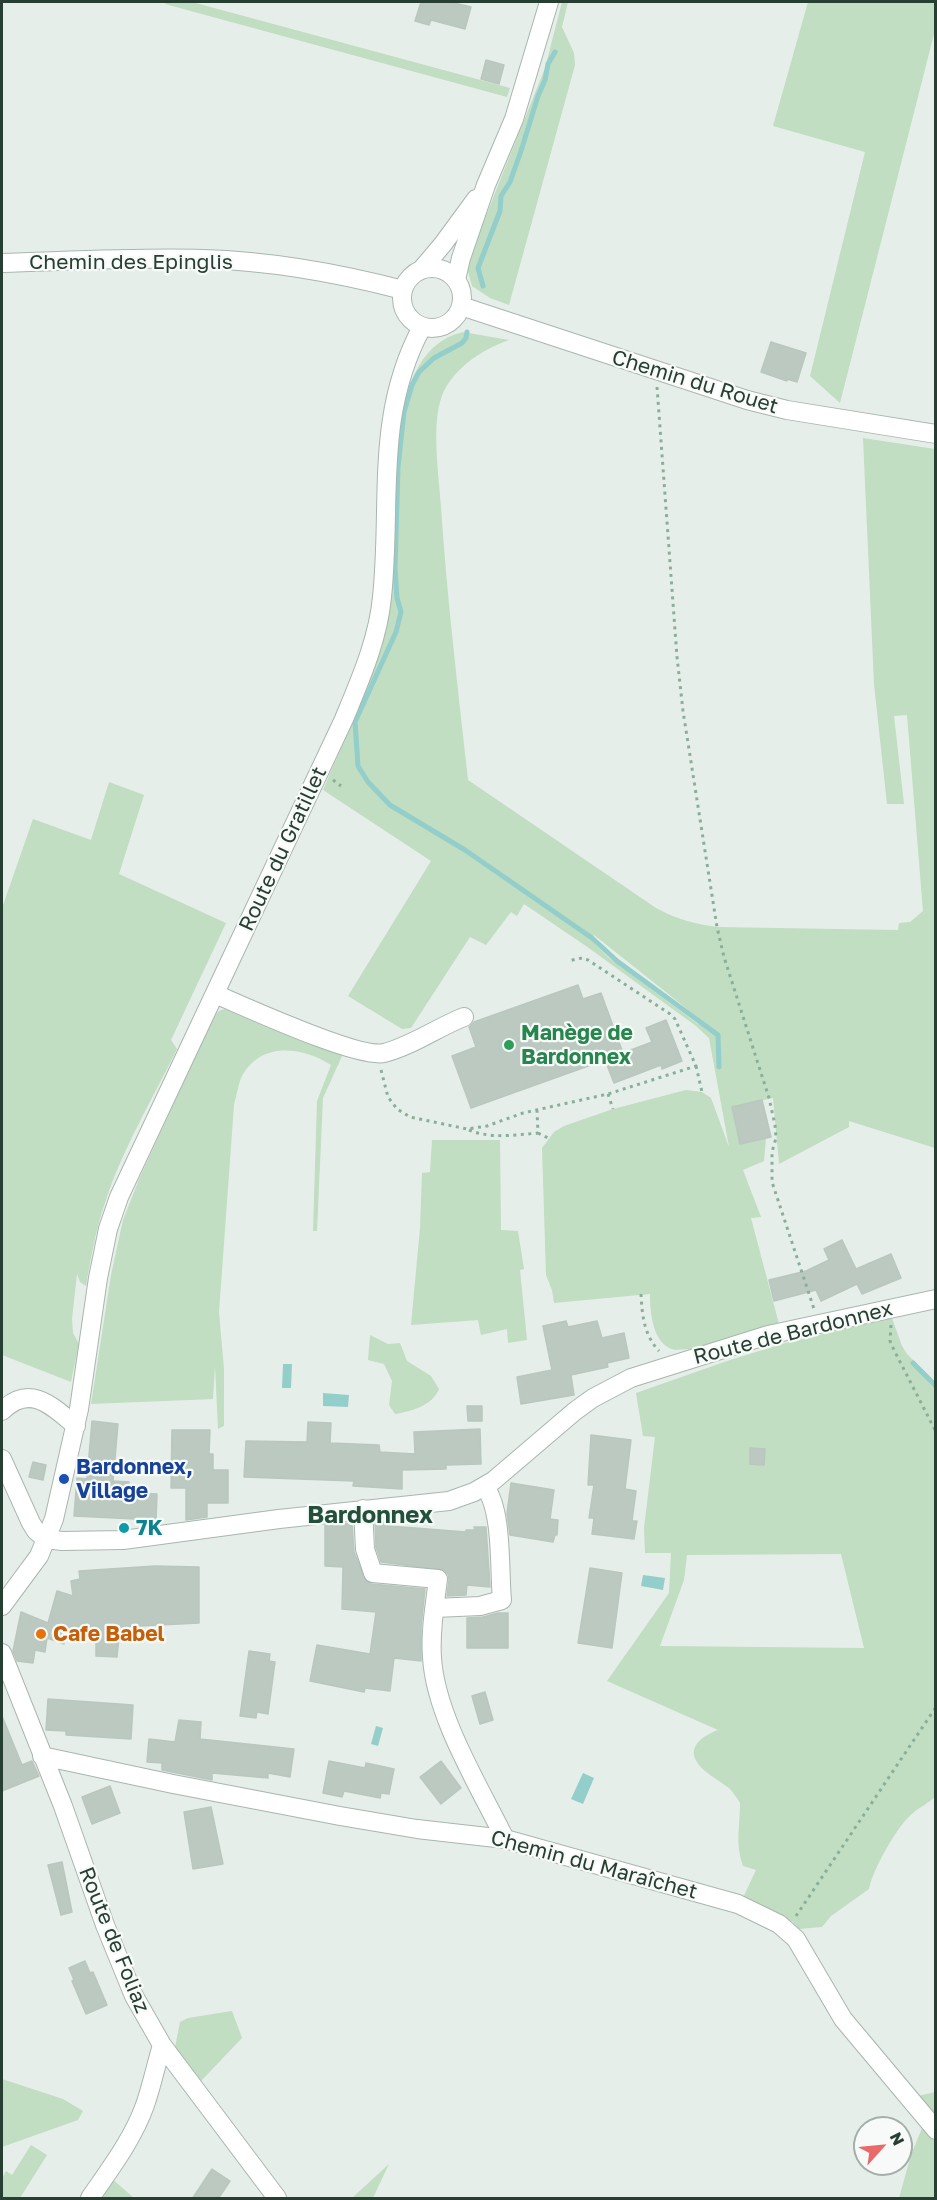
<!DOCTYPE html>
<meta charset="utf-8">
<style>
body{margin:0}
#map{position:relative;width:937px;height:2200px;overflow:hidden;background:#e6eee9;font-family:"Golos Text",sans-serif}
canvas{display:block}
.frame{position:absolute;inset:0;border:3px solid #263f32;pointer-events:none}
.north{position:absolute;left:853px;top:2116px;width:60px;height:60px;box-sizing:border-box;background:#f7faf8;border:2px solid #a3afa9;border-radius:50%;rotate:63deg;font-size:16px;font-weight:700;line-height:24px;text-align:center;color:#263f32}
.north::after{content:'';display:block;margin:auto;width:21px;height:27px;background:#e96b69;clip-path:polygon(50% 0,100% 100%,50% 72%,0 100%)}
</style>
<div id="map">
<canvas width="937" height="2200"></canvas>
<div class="frame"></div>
<div class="north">N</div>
</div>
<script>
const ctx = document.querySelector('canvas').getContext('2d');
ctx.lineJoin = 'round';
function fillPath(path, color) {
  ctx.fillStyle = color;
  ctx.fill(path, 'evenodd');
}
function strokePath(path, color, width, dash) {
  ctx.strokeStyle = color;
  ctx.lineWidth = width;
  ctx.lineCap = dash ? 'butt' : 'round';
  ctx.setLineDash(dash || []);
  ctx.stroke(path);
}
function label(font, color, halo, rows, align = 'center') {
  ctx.font = font + ' "Golos Text",sans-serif';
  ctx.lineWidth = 4.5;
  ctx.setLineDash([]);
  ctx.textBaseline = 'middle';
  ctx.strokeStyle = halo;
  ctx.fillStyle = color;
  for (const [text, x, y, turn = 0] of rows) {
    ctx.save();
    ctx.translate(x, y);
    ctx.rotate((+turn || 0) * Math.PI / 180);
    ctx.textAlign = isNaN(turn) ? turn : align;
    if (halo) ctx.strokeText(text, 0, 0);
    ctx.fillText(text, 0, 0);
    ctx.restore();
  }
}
fillPath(new Path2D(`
 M166,2h26l318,86 -3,9 -342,-93z
 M562,2h6l-6,25 12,26 1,12 -66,240 -19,-7 -18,-12 -5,-18 14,-40 64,-160z
 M808,2h127v28l-95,373 -30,-27 55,-224 -92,-26z
 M463,332l46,8c-28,10 -61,31 -69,62 -8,28 -1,75 1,105 6,91 17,182 27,273l188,128c20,11 38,16 61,19l181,3 1,-7 11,-1 13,-11 -16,-196 -13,1 10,88h-17l-13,-120 -11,-246 72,11v699l-86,-27v6l-70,37 -6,-66 -41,9 34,31 -2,23 -21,9 18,47 -10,1 28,106 -89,25c-5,0 -11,1 -15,1 -23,-5 -25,-39 -25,-56l-96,9 -2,-13 -6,-15 -4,-127 12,-16 10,-6 49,-17 73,-19 16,2 9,6 18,49 -20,-109 -13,-12 -110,-80 -62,-42 -7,12 -6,-4 -25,33 -16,-8 -59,91 -9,1 -54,-33 83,-135 -108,-71c24,-57 54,-114 65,-175 14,-71 -18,-262 75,-283zM594,935l107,85v1l-3,3 -90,-67 -17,-17z
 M109,782l35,13 -25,79 107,49 -55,117 6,9c-23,47 -55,101 -71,151 -10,28 -15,57 -20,86l-6,-4 -3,-8 -5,45 1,14 6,11 -8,38 -69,-27v-447l31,-89 58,21z
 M224,1009l7,1 112,44 -20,44 -6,133h-4l4,-130 14,-36c-29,-19 -72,-24 -90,13 -3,8 -5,19 -7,27l-15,207 5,57v57l-6,3 -3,-63 -2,33 -122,5 20,-129 12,-55 17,-43 74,-161 5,-5z
 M432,1140h68l1,90 17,1 6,38 -4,1 7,70 -19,3 -1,-14 -26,6 -3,-15 -67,5 9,-97 2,-55 8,-1z
 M892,1318l10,28 5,8 28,28 1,414c-7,7 -16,11 -23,17 -15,11 -41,58 -44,76l-38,27 -9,11 -23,2 -6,-7 -51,-22 14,-30 -13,-4c-8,-24 -3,-38 -3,-63 -3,-5 -7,-11 -11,-15 -8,-6 -17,-11 -24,-17 -22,-19 -8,-33 13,-41l-111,-49 62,-88 2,-40h-26l-1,-25 11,-91 -12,-1 -7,-43 91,-32 58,-18zM841,1554l23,94 -204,-2 24,-66 3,-25z
 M370,1335l18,9 12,-1 7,18 24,15 8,13c-7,17 -27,22 -44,25l-6,-9 3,-24 -8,-17 -16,-4z
 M232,2011l10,27 -41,43 -26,-34 5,-25 8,-4z
 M2,2079l61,20 20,12 -5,9 -76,27z
 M935,2092v25l-17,-21z
 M924,2123l11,13v62h-36l12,-43z
 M31,2145l16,10 -27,43h-18v-20l4,-7 6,4z
 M389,2164l-16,34h-21z
 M110,2177l24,21h-38z`), '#c1ddc2');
fillPath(new Path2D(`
 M283,1364h9l-1,24h-9z
 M323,1393l26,2 -1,12 -25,-1z
 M643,1575l22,3 -2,12 -22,-4z
 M376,1726l7,2 -5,18 -7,-2z
 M583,1773l11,5 -11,26 -12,-5z`), '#93ceca');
strokePath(new Path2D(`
 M483,286l-5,-18 22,-57 1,-15 9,-14 11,-31 17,-55 7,-16 3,-16 7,-12
 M467,332l-1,6 -4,5 -28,15 -15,14 -7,13 -8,27 -6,55 -3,102 2,29 4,14 -5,20 -41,90 3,44 10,16 22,23 75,45 127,88 25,23 101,74 1,32
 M913,1363l23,23`), '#93ceca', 5);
const building = new Path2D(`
 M421,2h29l21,5 -6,22 -34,-9 -2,5 -14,-4z
 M486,60l18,5 -5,19 -18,-5z
 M771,342l35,11 -9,29 -10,-3v2l-26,-9z
 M578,985l5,14 18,-6 22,60 29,-11 -6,-14 20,-8 16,41 -20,8 -1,-4 -47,18 -9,-23 -134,48 -19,-52 24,-9 -7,-20 5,-5z
 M762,1100l9,37 -31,7 -8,-37z
 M842,1240l14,29 35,-15 10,24 -39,16 -5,-10 -36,17 -5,-11 -42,11 -5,-21 37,-9 23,-11 -5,-11z
 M566,1321l2,6 29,-6 5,17 22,-5 5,25 -22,5 1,4 -37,8 3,20 -53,9 -4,-27 35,-7 -9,-44z
 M467,1406h15v15h-14z
 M92,1421l26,3 -5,57 16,1 -1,11 29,1 -1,26 -82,-4 3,-38 10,1z
 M308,1422l23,1 -1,20 49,2 1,7 35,2 -1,-22 66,-3 1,35 -35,1v4l-44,1v19l-49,-3 1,-5 -110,-4 2,-36 61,1z
 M172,1430h38l-1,24h4v16h15v33h-21v14l-21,3v-32h-15z
 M591,1435l40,5 -6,49 11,2 -4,30h5l-3,18 -42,-5 2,-16h-5l5,-33h-6z
 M750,1448l15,1 -1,16 -14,-1z
 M33,1462l13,3 -3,15 -14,-3z
 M511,1483l43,7 -4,29 8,1 -1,15h-2l-2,7 -43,-7 -3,-22z
 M375,1521l15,1 -1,4 77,6v-2h9l-1,-3h12l4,60 -23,-2 -1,10 -19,1 2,-16 -1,-6 -4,-4 -63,-8 -5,-15z
 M352,1523l2,29 12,29 6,3 53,5 -4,38v34l-27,-3 -4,33 -25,-3 -1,4 -54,-11 7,-36 53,9 6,-42 -34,-3 1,-42 -18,-1v-41z
 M155,1566l44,1v56l-79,4 -3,30 -21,-1v-24l-31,2 -1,10 -17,-6 -2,14 -10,-2 -2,13 -16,-2 -4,-10 8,-39 27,11 9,-32 16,5 -2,-15 9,-2 -1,-8z
 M590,1568l32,5 -10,75 -34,-5z
 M498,1613h10v35h-41v-30l16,-1z
 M249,1651l21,3 -1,7 6,1 -7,52 -11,-2 -1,6 -16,-2z
 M485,1692l8,28 -13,4 -8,-28z
 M48,1699l85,6 -2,34 -65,-4v-4l-20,-1z
 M2,1716l20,49 10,-4 7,15 -37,15z
 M179,1720l22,2 -1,17 94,10 -4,28 -22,-4v5l-56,-5v7l-50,-10v-7l-15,-1 2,-23 26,3z
 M329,1761l36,7 1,-5 28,6 -5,25 -8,-1 -1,5 -36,-7 -2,6 -19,-4z
 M441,1761l20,27 -20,16 -21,-27z
 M110,1786l10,27 -28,11 -10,-27z
 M211,1807l12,57 -30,5 -9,-57z
 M62,1862l10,50 -11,3 -13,-50z
 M85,1961l5,12 3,-1 14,33 -21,9 -14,-33 2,-1 -5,-12z
 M212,2169l18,12 -12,18h-26z`);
fillPath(building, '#bbc9c1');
strokePath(building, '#b9c7be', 1.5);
const minor = new Path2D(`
 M2,263c67,-2 134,-6 201,-4 67,2 135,14 200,31
 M402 298a30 30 0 1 1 60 0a30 30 0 1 1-60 0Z
 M421,270l22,-26 33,-45
 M456,280l5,-22 25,-73 28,-66 35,-117
 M461,306l286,94 40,10 149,24
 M215,994c31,13 143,65 169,59 28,-7 54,-26 80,-36
 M2,1411c28,-28 50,-5 74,15
 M2,1459l29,64 5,8 10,8
 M363,1509l2,40 8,24 65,6c-3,25 -8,52 -6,78 3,58 47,129 73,182
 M46,1539l16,2 61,-1 156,-21 170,-18 25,-9 19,-11 82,-70 18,-13 38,-20 137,-43 168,-36
 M2,1606l37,-50 15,-37 25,-110 19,-131 10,-49 11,-32 225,-478c16,-39 34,-79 38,-122 10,-95 -8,-181 40,-270
 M435,1608l45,-2 22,-6c-3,-31 1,-89 -17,-113
 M2,1653l61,153 42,119 29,71 28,49 115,153
 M42,1756l131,28 167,32 77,13 88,10 233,65 41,20 17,15 47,80 93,111
 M90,2198c20,-29 43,-59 55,-93 7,-20 11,-40 17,-60`);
strokePath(minor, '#a9b6ae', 20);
strokePath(new Path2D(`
 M657,387l20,270 6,54 34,216 7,30 45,141 6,27 1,13 -4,14v30l42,127
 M333,780l8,6
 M696,1066l6,26
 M381,1070l7,27 9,12 5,3 8,5 57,12 20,-3 36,-13 85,-19 88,-28 -21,-47 -5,-5 -82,-54 -6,-2 -14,3
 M608,1094l5,15
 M469,1130c22,9 46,5 69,3l-1,-22
 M538,1133l10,5
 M641,1294c1,21 3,41 18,57
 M891,1325l-1,16 4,9 42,82
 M796,1916l140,-209`), '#89af9a', 3, [3, 4.5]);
strokePath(minor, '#fff', 18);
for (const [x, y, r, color] of [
 [509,1045,6,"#2e9e5b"],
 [64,1479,6,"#1a4fb4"],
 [124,1528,6,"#0f9aa8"],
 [41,1634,6,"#e8710a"]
]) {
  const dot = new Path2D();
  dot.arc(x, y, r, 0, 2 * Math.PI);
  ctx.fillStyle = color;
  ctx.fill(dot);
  strokePath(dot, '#f7faf8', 2);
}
label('21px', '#263f32', '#f7faf8', [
 ["Chemin des Epinglis",131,262],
 ["Chemin du Rouet",695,382,17],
 ["Route du Gratillet",283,849,-65],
 ["Route de Bardonnex",793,1333,-14],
 ["Chemin du Maraîchet",594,1865,15],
 ["Route de Foliaz",114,1940,68]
]);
label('bold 21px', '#27864d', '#f7faf8', [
 ["Manège de",521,1033],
 ["Bardonnex",521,1057]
], 'left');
label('bold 21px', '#164399', '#f7faf8', [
 ["Bardonnex,",76,1467],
 ["Village",76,1491]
], 'left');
label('bold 21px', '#0d838f', '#f7faf8', [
 ["7K",136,1528]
], 'left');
label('bold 21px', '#c56008', '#f7faf8', [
 ["Cafe Babel",53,1634]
], 'left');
label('bold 24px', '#23503b', '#f7faf8', [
 ["Bardonnex",370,1515]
]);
</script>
